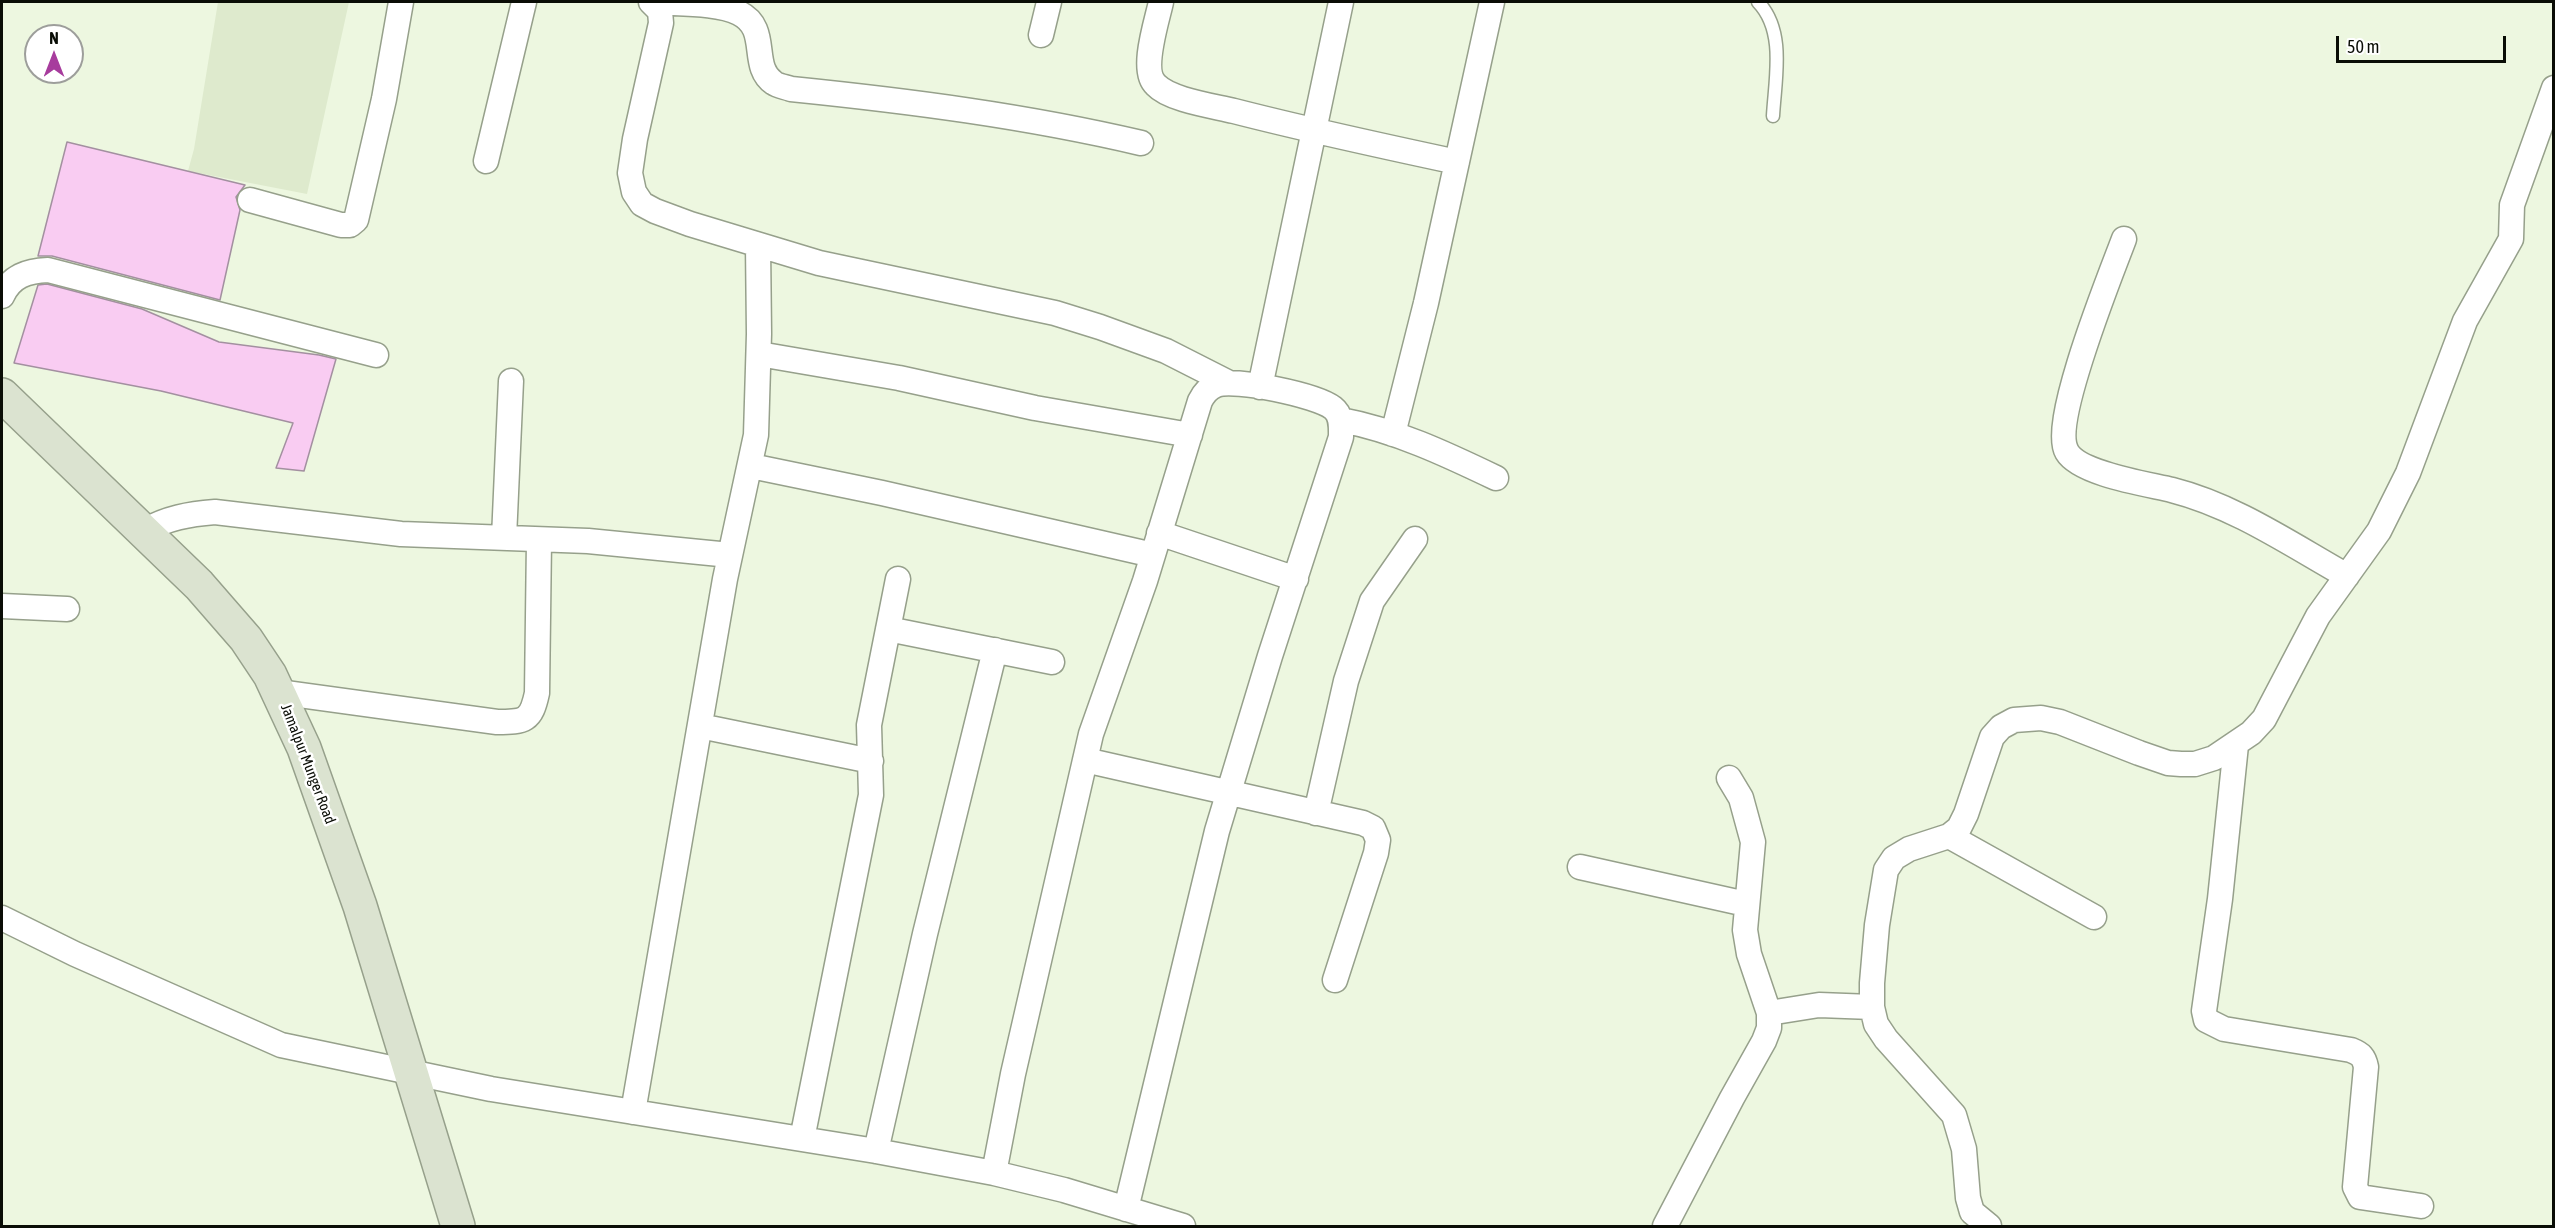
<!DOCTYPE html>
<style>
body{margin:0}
#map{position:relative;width:2555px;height:1228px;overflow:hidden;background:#edf7e0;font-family:"Asap Condensed",sans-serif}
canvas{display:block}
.frame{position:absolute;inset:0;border:3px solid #0a0d06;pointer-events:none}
.north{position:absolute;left:24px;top:24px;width:60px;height:60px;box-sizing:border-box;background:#fff;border:2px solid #9d9e9b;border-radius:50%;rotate:0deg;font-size:16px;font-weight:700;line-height:24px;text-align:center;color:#0a0d06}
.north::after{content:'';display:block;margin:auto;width:21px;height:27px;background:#a73c9d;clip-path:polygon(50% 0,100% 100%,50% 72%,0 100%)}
.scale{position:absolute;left:2336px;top:36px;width:170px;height:27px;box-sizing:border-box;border:3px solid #0a0d06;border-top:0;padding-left:8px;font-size:18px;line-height:21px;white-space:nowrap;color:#0a0d06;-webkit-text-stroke:4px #fff;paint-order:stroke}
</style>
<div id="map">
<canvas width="2555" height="1228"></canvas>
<div class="frame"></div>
<div class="north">N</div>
<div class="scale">50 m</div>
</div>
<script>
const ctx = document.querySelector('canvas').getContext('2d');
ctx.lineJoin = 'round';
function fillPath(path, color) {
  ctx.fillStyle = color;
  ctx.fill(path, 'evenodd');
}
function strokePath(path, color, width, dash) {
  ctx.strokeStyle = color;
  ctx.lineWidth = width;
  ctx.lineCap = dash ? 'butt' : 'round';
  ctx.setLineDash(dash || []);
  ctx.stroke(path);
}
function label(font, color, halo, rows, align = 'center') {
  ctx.font = font + ' "Asap Condensed",sans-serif';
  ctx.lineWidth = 5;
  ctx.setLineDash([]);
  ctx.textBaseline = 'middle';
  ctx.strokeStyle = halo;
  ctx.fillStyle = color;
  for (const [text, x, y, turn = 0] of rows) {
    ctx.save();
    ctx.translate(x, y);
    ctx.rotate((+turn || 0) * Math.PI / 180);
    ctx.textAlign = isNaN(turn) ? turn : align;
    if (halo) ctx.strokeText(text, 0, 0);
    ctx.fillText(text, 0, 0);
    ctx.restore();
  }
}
fillPath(new Path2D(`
 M218,2h131l-42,192 -119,-23 6,-22z`), '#deeacd');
const building = new Path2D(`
 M67,142l178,43 -9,12 4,13 -20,90 -168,-44h-14z
 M47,284l95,25 77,33 100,13 17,4 -32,112 -28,-3 17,-45 -132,-32 -147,-28 24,-78z`);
fillPath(building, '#f9ccf2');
strokePath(building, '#a390a0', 1.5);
const lane = new Path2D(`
 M1758,2c28,29 17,77 15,114`);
const street = new Path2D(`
 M651,2l9,9 1,12 -26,116 -5,34 4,19 8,12 13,7 35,13 129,39 236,50 45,14 66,24 63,32
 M652,2c24,2 66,0 87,11 32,16 10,53 35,70 4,3 12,4 17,6 118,12 235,27 350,54
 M1161,2c-4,19 -21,69 -5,83 14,15 58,21 78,26 74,19 148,35 223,51
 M1041,35l8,-33
 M486,161l38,-159
 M250,200l91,25h9l6,-5 28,-121 17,-97
 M2124,239c-13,35 -74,184 -57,213 13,22 80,32 105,38 63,16 118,54 175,86
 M2,296c9,-20 25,-25 46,-26l328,85
 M759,354l140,24 136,30 155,27
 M1260,387l81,-385
 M1341,420c54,10 105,34 155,58
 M1393,434l33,-131 66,-301
 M751,466l131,27 271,62
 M144,531c23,-13 45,-17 71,-19l186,22 187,7 142,14
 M1159,533l137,46
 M504,538l7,-157
 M2,606l65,3
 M888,629l164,33
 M278,692l219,30c28,0 34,-1 40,-29l2,-153
 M700,726l171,35
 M2236,745l-16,154 -16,112 2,9 18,9 127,21c10,4 13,7 15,17l-11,120 5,10 61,9
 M1085,760l278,63 10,5 5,12 -2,13 -41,127
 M1316,813l30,-132 26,-80 43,-62
 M1949,836l145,81
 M1580,867l166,37
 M2,918l73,36 206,91 210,44 385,62 118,22 70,17 119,36
 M1769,1013l50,-8 53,2
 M633,1112l92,-533 31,-144 3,-101 -1,-89
 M802,1139l69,-344 -2,-70 29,-146
 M876,1151l49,-217 70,-284
 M994,1173l19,-99 78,-340 54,-153 55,-180c4,-8 8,-13 16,-16 19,-7 100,10 117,23 9,7 8,19 8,29l-71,219 -53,175 -91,378
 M1665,1226l67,-128 32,-57 5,-13v-15l-20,-59 -4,-24 8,-88 -12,-44 -12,-20
 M1989,1226l-17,-14 -4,-14 -4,-49 -10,-34 -68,-76 -10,-15 -4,-17v-24l5,-58 9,-55 8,-12 15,-9 40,-13 10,-8 7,-14 26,-77 9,-10 13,-7 27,-2 19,4 79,31 29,10 13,1h14l19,-6 37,-25 13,-14 54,-103 61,-85 29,-58 57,-152 46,-82 1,-34 42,-117`);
const secondary = new Path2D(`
 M2,395l197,190 47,54 24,36 34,73 56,158 98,320`);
strokePath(lane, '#96a08b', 15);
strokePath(street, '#96a08b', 27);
strokePath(secondary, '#96a08b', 36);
strokePath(lane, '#fff', 12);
strokePath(street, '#fff', 24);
strokePath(secondary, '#dbe3d0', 33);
label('15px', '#0a0d06', '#fff', [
 ["Jamalpur Munger Road",308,764,69]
]);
</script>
